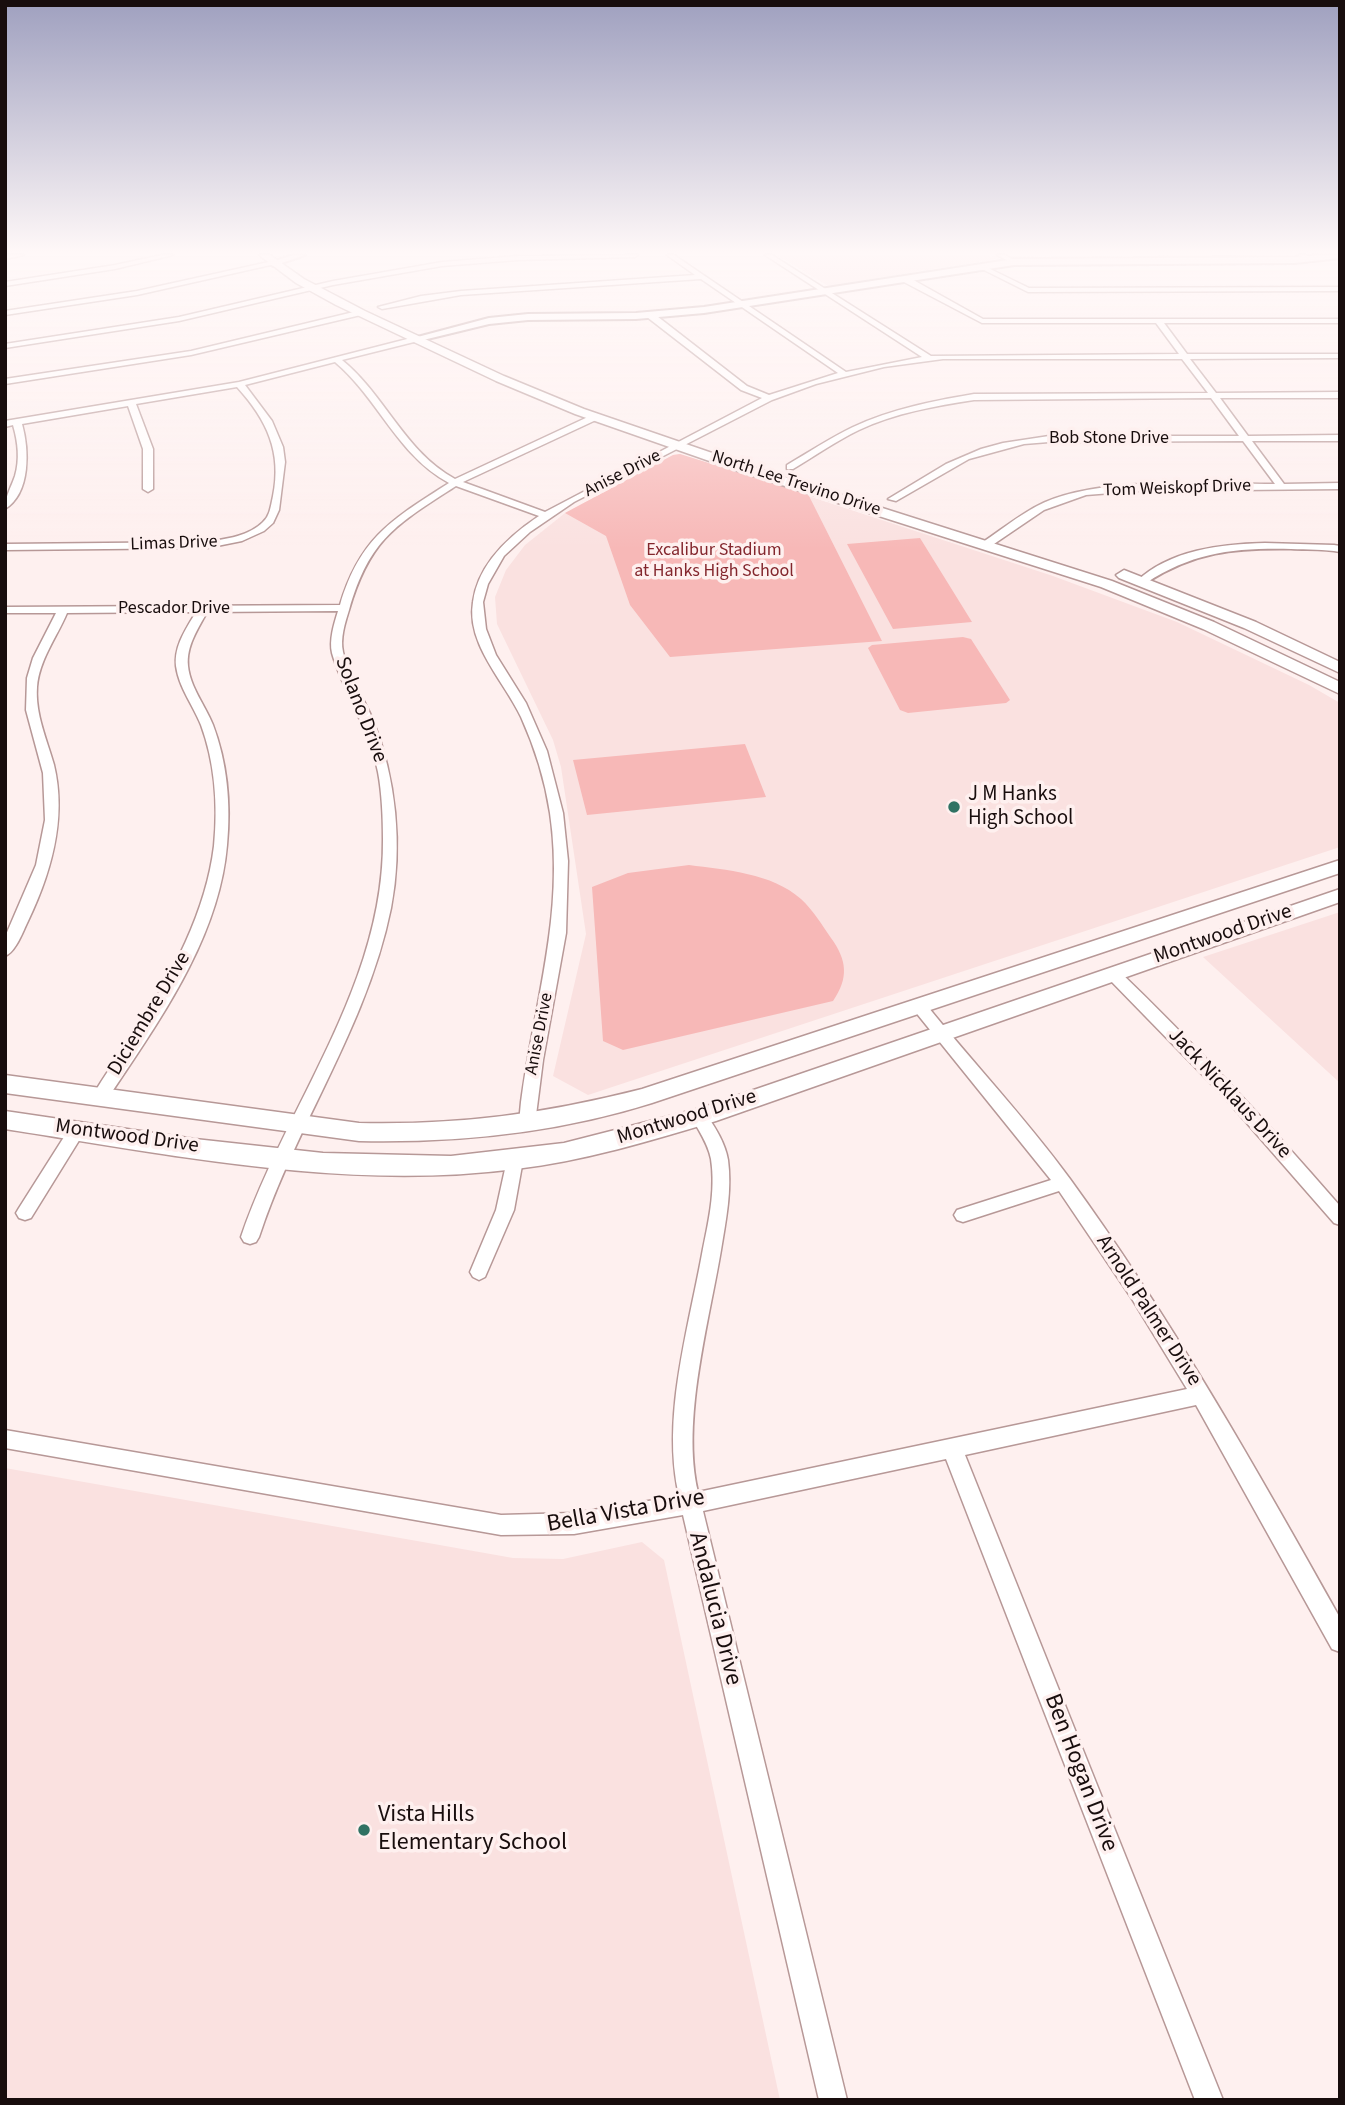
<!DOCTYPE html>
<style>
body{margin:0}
#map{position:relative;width:1345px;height:2105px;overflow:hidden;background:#fef0ef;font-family:"Source Sans 3",sans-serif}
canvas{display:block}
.frame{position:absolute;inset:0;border:7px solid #180d0d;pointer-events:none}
</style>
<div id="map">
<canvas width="1345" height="2105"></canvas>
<div class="frame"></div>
</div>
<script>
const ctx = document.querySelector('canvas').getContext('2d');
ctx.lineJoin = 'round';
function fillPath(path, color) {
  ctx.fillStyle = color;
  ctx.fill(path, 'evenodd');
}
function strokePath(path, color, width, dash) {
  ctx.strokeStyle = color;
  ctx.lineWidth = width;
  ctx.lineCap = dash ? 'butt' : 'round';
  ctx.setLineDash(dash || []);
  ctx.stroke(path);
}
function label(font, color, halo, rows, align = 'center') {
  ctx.font = font + ' "Source Sans 3",sans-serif';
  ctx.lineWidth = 7;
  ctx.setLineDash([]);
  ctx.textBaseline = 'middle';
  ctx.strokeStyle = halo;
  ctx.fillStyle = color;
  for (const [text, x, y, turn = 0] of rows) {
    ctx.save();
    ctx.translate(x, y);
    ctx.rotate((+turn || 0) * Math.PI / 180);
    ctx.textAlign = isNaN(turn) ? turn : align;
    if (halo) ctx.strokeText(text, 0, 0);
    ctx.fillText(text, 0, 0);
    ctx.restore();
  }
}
fillPath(new Path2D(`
 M777,255h211l8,4 -168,27z
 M680,454l373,122 124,46 132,63 31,18v144l-752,248 -35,-19 33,-142 -25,-167 -8,-27 -56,-116 -2,-27 11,-27 19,-25 40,-32 108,-58z
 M1340,912v171l-137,-126z
 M5,1468l508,90 50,1 79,-17 22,18 116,540h-775z`), '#fae1e0');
fillPath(new Path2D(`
 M680,454l128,40 74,147 -212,16 -40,-52 -24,-69 -41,-23 108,-58z
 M920,538l52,84 -79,7 -46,-85z
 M963,637l8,2 39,61 -4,3 -98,10 -8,-3 -32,-62 4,-3z
 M745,744l21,53 -179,18 -14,-55z
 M689,865c37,5 83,8 112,34 12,11 21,26 30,39 16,22 18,40 2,63l-210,49 -20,-9 -11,-154 36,-14z`), '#f7b8b7');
const minor = new Path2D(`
 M5,255h19l-19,4z
 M162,255h11l-58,14 -110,17v-4l110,-17z
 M638,255l-3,2 -117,3 -76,6 -109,19 -154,36 -174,27v-4l174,-27 154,-36 109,-19 76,-6z
 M667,255h7l172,117 76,-15 -157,-102h7l159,101 248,-2 -23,-31h-174l-80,-42v-4h6l75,42h357v4h-176l23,31h153v4l-150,1 26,34 124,-1v6h-120l28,38 92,-1v6h-88l32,43 56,-1v6l-203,2 -51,4 -42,15 -53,36h-8v-4c18,-12 35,-26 54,-36 60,-31 170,-22 238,-22l-32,-43 -194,1 -25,2 -55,15 -73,42 -8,-2 58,-35 35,-15 22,-6 46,-7h190l-28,-38 -237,2c-39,6 -79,13 -115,30 -23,11 -44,26 -66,39h-6v-4c22,-13 43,-27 66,-38 38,-18 80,-26 121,-33l234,-1 -26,-34h-239l-59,8 -68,17 -44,16 -198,102 -44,30 -26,24 -16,28 -5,18 3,27 10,26 30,48 21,48 16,62 5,48 -2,72 -23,127 -8,63 -2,4h-12l-2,-4 2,-21c13,-99 44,-188 29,-289 -5,-33 -15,-65 -29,-96 -17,-36 -55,-73 -48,-115 5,-38 36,-66 66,-86l-83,-30c-60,39 -86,52 -107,124 -4,13 -9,28 -6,42 5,23 21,46 30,68 23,58 30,126 18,188 -24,119 -95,216 -132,329l-3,5 -6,2 -6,-2 -3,-5c45,-132 143,-251 142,-397 0,-21 -1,-47 -5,-68 -8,-42 -35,-80 -46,-119 -3,-13 2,-29 6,-42l-131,1c-9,17 -21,34 -19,54 2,21 17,39 25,59 14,37 18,80 14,120 -8,95 -70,179 -121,256h-12l-2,-4c13,-23 29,-44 44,-67 36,-55 70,-118 78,-184 4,-40 1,-83 -13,-121 -8,-20 -22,-37 -25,-59 -2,-20 10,-37 20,-54l-129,1c-10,24 -28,47 -30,74 -2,27 10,53 17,78 13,54 -3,108 -26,156 -5,10 -12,31 -23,35v-19l31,-72 9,-45 -2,-47 -17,-63 1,-32 6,-20 23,-45h-51v-6l335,-2c20,-68 53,-86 109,-122 -51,-27 -71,-85 -114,-121l-90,23 27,36 11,26 2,15 -6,48 -6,13 -9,8 -22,10 -35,7 -202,2v-6l202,-2c19,-3 42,-6 56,-20 7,-6 8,-17 10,-26 9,-44 -6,-76 -36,-109l-101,17 17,45v40l-5,3 -5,-3v-40l-15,-43 -106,18c7,25 9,69 -17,85 0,-13 6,-21 10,-33 5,-17 3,-34 -2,-51l-8,2v-6l234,-39 176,-45 3,4 -76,19c43,35 63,92 113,119l135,-63h6v4l-133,62 82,30 217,-114 -21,-8 -94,-73v-4h6l94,73 22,9 69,-22 -137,-94 -240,16 -79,14 -4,-2 43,-11 40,-5 234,-16z
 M997,255h8l12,7 -5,1z
 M1298,255h8l7,4 -5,1z
 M273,261l2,3 -138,31 -132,20v-4l132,-20z
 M982,265l47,23 311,-1v4l-312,1 -48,-24z
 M362,310l3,4 -174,41 -186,29v-5l186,-28z
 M1265,543l69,2 6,1v6c-16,-3 -33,-2 -49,-3 -57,-1 -97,3 -145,34l-9,-2c33,-31 84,-37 128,-38z
 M1113,969l5,1c78,75 151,154 222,236v19l-6,-2 -110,-126 -116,-119 -2,-4 2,-4z
 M919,1001l5,1c48,60 101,115 146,177 101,139 186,289 270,439v34l-8,-3 -136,-244 -231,50 258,645h-28l-249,-641 -243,52 144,589h-28l-136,-585 -109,19 -73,1 -496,-87v-18l496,85 73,-2 105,-17c-18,-77 9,-165 23,-242 6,-31 14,-62 9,-95 -3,-16 -13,-29 -20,-43l2,-4h12c9,14 20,30 23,48 4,30 -2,60 -7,90 -12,72 -40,171 -23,242l489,-103 -55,-90 -73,-108 -96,31 -6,-2 -3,-5 3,-5 94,-30 -137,-170 -3,-4z
 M77,1124l6,2 2,4 -2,4 -52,84 -6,2 -6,-2 -3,-5 3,-5 52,-82z
 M515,1153l6,2 2,5 -9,50 -29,67 -6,3 -6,-3 -3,-5 26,-62 11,-50 2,-5z`);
const tertiary = new Path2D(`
 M293,255h12l-32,11 -4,-3z
 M1320,255h20v3l-45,5 -281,2 -310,48 -68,6 -108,1 -39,4 -74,18 -5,-3 79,-21 39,-4 108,-1 68,-6 310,-48 281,-2z`);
const secondary = new Path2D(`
 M259,255h11l34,24 61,32 139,65 80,33 163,56 365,116 102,41 126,60v12l-137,-65 -102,-42 -363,-116 -163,-57 -79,-33 -160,-76 -40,-22z
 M1124,570l132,52 84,40v11l-96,-45 -125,-50 -3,-3z
 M1340,860v13l-688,230c-95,30 -193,40 -293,38l-354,-48v-18l354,48c101,2 185,-9 283,-34z
 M1340,889v13l-624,219c-66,20 -132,40 -200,48 -171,22 -343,-14 -511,-40v-18l190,28 128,14 128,3 113,-13 137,-35z`);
strokePath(minor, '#b79897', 3);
strokePath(tertiary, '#b79897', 4);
strokePath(secondary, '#b79897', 3);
fillPath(minor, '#fff');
fillPath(tertiary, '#fff');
fillPath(secondary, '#fff');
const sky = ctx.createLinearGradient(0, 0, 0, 549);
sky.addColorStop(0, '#9fa0bf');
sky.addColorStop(0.46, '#fff8f8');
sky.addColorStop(1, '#fff8f800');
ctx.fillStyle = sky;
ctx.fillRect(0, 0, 1345, 549);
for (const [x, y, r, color] of [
 [954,807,7,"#307263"],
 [364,1830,7,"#307263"]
]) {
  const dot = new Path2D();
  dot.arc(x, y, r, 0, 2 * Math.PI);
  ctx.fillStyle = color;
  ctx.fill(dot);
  strokePath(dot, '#fef0ef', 2.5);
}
label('18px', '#180d0d', '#fef0ef', [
 ["Bob Stone Drive",1109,439],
 ["Anise Drive",623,474,-27],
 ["North Lee Trevino Drive",796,484,18],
 ["Tom Weiskopf Drive",1177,489,-2],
 ["Limas Drive",174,544,-2],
 ["Pescador Drive",174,609],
 ["Anise Drive",540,1034,-79]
]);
label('18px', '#83262d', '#fef0ef', [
 ["Excalibur Stadium",714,551],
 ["at Hanks High School",714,572]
]);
label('21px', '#180d0d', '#fef0ef', [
 ["Solano Drive",360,710,69],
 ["Montwood Drive",1223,935,-19],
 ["Diciembre Drive",150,1014,-59],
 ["Jack Nicklaus Drive",1229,1094,47],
 ["Montwood Drive",687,1118,-17],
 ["Montwood Drive",127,1137,8],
 ["Arnold Palmer Drive",1148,1311,57]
]);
label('21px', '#180d0d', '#fef0ef', [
 ["J M Hanks",968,795],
 ["High School",968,819]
], 'left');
label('24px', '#180d0d', '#fef0ef', [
 ["Bella Vista Drive",626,1512,-10],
 ["Andalucia Drive",714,1609,76],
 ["Ben Hogan Drive",1080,1773,69]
]);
label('24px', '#180d0d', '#fef0ef', [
 ["Vista Hills",378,1816],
 ["Elementary School",378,1844]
], 'left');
</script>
